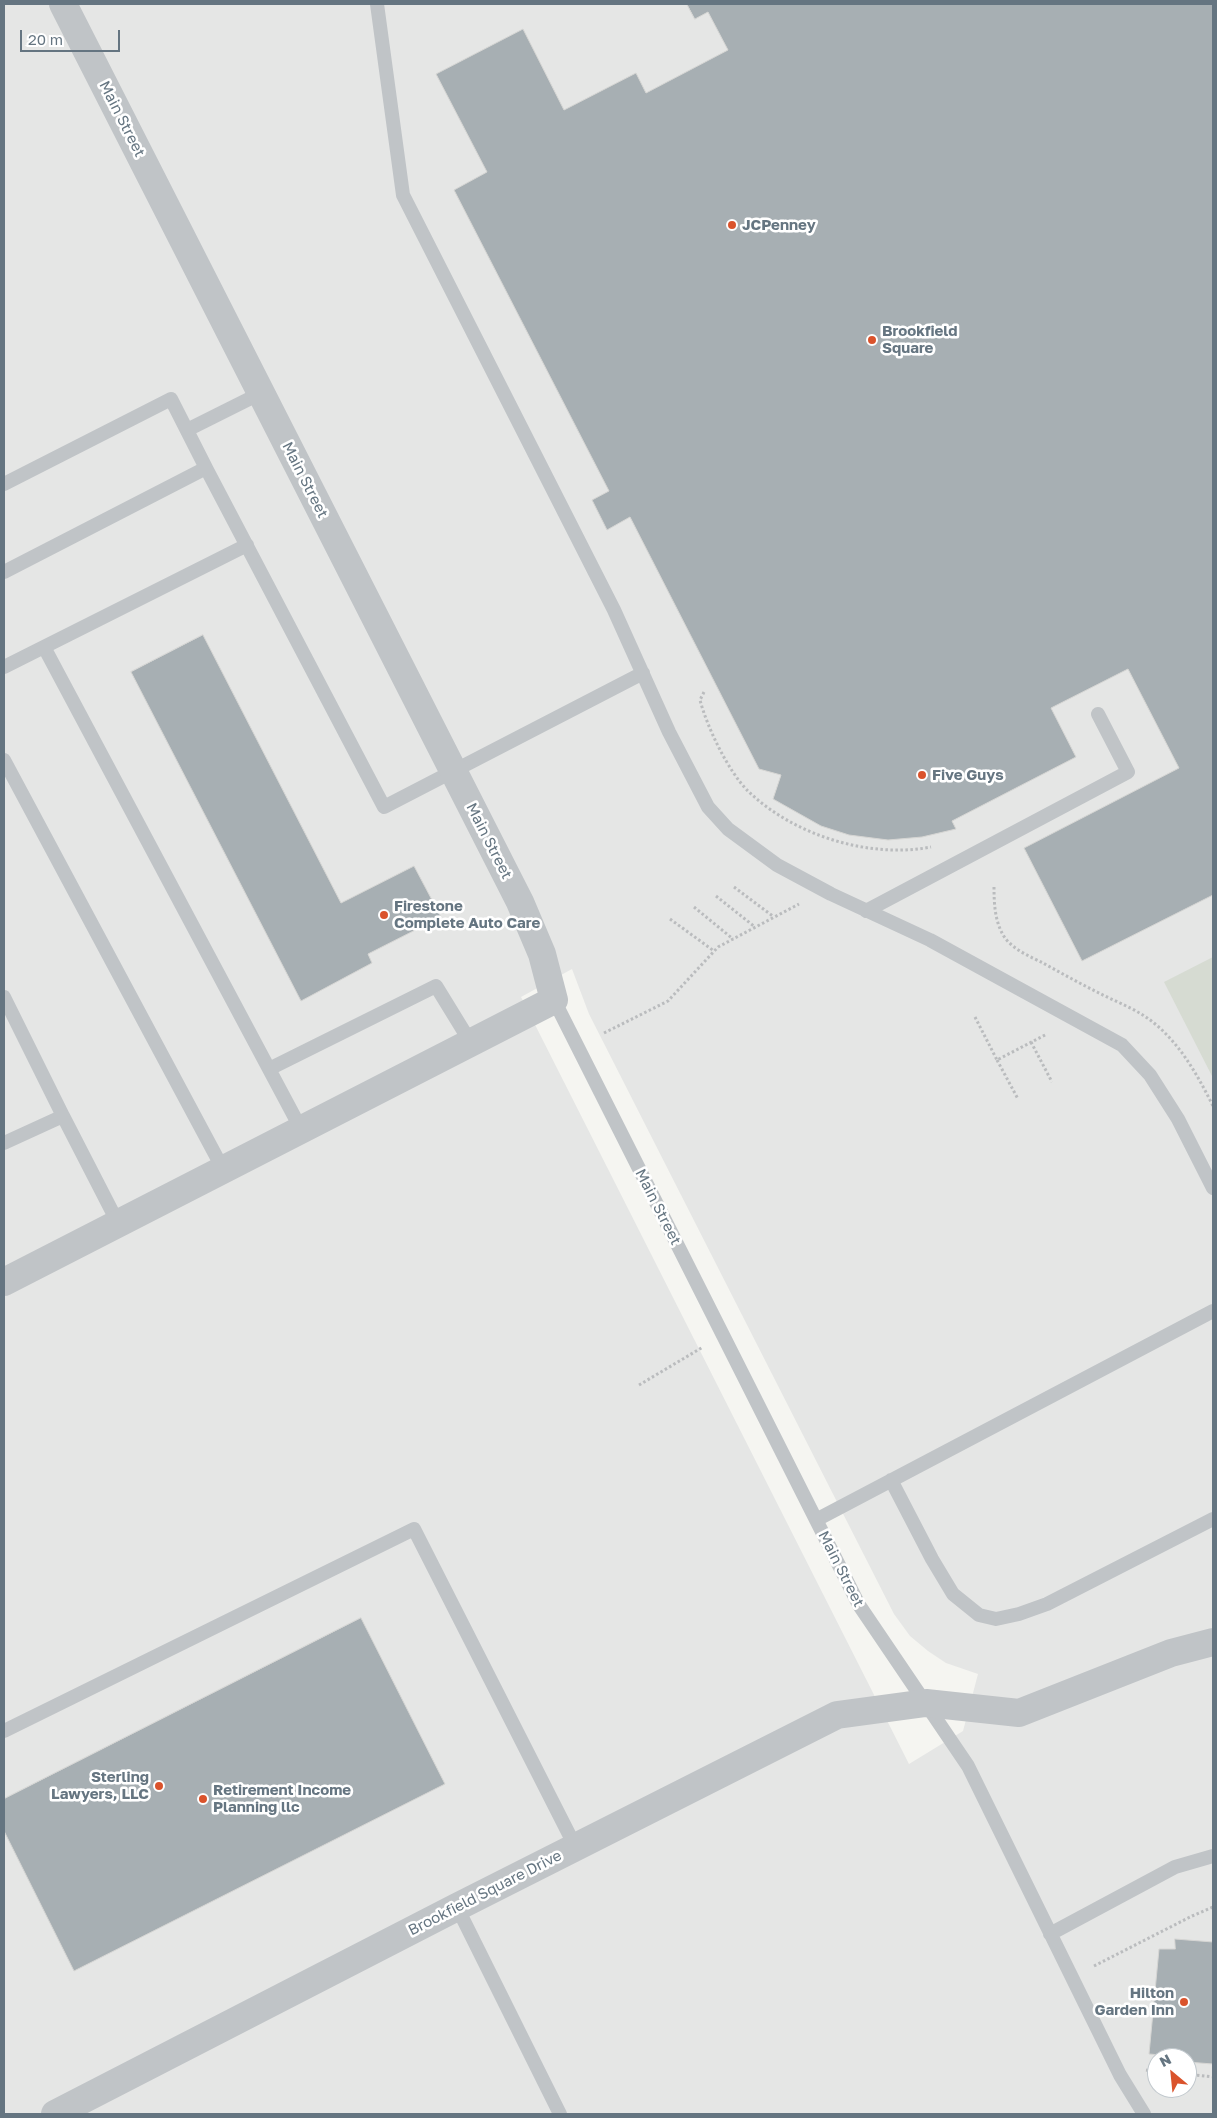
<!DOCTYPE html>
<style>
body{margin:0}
#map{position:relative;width:1217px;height:2118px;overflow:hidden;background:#f5f5f1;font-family:"Golos Text",sans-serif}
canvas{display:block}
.frame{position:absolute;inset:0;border:5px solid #657581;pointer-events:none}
.north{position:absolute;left:1147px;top:2048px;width:50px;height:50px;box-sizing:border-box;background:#fff;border:1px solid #c1c8cd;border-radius:50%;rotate:332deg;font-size:14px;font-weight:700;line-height:20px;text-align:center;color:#657581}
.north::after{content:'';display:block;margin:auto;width:18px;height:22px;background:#da532c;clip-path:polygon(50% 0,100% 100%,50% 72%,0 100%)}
.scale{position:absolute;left:20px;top:30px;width:100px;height:22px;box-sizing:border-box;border:2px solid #657581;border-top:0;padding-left:6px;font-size:15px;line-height:18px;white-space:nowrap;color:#657581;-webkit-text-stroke:4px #fff;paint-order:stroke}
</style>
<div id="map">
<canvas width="1217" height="2118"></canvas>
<div class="frame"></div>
<div class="north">N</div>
<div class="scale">20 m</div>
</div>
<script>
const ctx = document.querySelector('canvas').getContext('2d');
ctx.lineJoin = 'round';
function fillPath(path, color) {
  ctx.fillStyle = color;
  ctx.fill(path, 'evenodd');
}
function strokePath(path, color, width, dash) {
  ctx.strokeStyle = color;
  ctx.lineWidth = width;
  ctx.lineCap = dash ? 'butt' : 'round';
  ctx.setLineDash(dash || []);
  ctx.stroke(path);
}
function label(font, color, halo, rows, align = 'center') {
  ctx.font = font + ' "Golos Text",sans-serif';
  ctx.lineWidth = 5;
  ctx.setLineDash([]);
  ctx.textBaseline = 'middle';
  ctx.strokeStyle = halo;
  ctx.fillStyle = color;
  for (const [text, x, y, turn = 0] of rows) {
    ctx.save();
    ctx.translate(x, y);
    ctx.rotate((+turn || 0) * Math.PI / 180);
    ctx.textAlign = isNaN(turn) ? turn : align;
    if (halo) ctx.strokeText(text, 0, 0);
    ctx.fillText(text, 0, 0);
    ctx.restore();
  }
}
fillPath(new Path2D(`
 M4,4h1209v2110h-1209zM572,969l17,45 305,600 16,22 18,15 18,12 32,11 -15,57 -54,33 -388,-767zM1157,2058h30v30h-30z`), '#e5e6e5');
fillPath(new Path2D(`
 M1213,957v121l-49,-96z`), '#d6dbd2');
const building = new Path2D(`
 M687,4h526v891l-131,66 -58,-113 155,-80 -51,-99 -77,39 25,49 -124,64 4,8 -34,8 -34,3 -39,-5 -28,-9 -48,-27 8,-24 -22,-6 -129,-252 -23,13 -15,-30 17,-9 -155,-301 33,-18 -51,-98 87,-45 41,81 72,-37 10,20 82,-43 -20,-38 -13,7z
 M203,635l138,268 73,-37 27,51 -73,37 4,9 -71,38 -170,-329z
 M361,1618l84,166 -371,187 -70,-140v-32z
 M1175,1939l38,3v122l-26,-2 -2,-5 -36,-3 10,-105h16z`);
fillPath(building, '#a7afb3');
strokePath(building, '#d6d6d4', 1);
strokePath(new Path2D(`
 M704,692l-4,8c7,27 28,71 48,91 45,44 121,68 183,56
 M734,887l40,30
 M994,887c0,18 1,36 11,51 9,12 26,19 38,25 18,10 36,20 54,29 19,10 40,17 57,31 27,22 44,53 59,83
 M716,896l39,31
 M694,907l39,32
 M670,919l44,32
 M975,1017l22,43 50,-26
 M604,1033l64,-32 50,-54 81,-43
 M1031,1042l21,40
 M997,1060l21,39
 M639,1385l64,-38
 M1094,1966l98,-50 21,-9
 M1146,2070l11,2
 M1187,2074l26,3`), '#babcbe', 3, [2.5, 2.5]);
strokePath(new Path2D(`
 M377,4l26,191 211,415 55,122 39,75 20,22 49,36 54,29 99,46 192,105 28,30 28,44 35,69
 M187,430l74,-37
 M206,468l178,339 259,-134
 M4,484l167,-85 35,69 -202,104
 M44,647l257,482
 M4,667l243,-122
 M4,760l219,409
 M866,911l262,-139 -30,-58
 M4,997l59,119 -59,27
 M554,1000l305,605 109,161 152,309 24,39
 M269,1069l167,-83 35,57
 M63,1116l55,107
 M891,1480l41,79 21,35 26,21 17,4 23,-5 28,-10 166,-85
 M816,1520l397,-209
 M4,1731l410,-202 161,317
 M457,1907l103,207
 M1050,1934l125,-67 38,-11`), '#c0c4c7', 14);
strokePath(new Path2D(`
 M4,1282l550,-282 -12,-46 -22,-52 -457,-898
 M55,2114l402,-207 380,-192 89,-12 93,10 152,-60 42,-11`), '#c0c4c7', 28);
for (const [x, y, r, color] of [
 [732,225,5,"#da532c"],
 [872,340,5,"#da532c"],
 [922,775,5,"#da532c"],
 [384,915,5,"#da532c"],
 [159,1786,5,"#da532c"],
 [203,1799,5,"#da532c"],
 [1184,2002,5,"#da532c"]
]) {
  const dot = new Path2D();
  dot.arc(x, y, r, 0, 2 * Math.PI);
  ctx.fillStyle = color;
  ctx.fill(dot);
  strokePath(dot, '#fff', 2);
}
label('15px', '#657581', '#fff', [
 ["Main Street",122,119,63],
 ["Main Street",305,480,63],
 ["Main Street",489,841,63],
 ["Main Street",658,1207,63],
 ["Main Street",841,1569,63],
 ["Brookfield Square Drive",485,1893,-27]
]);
label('bold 15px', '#657581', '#fff', [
 ["JCPenney",742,225],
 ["Brookfield",882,331],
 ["Square",882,348],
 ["Five Guys",932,775],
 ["Firestone",394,906],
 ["Complete Auto Care",394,923],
 ["Sterling",149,1777,"right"],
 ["Lawyers, LLC",149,1794,"right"],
 ["Retirement Income",213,1790],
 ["Planning llc",213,1807],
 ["Hilton",1174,1993,"right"],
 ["Garden Inn",1174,2010,"right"]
], 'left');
</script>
